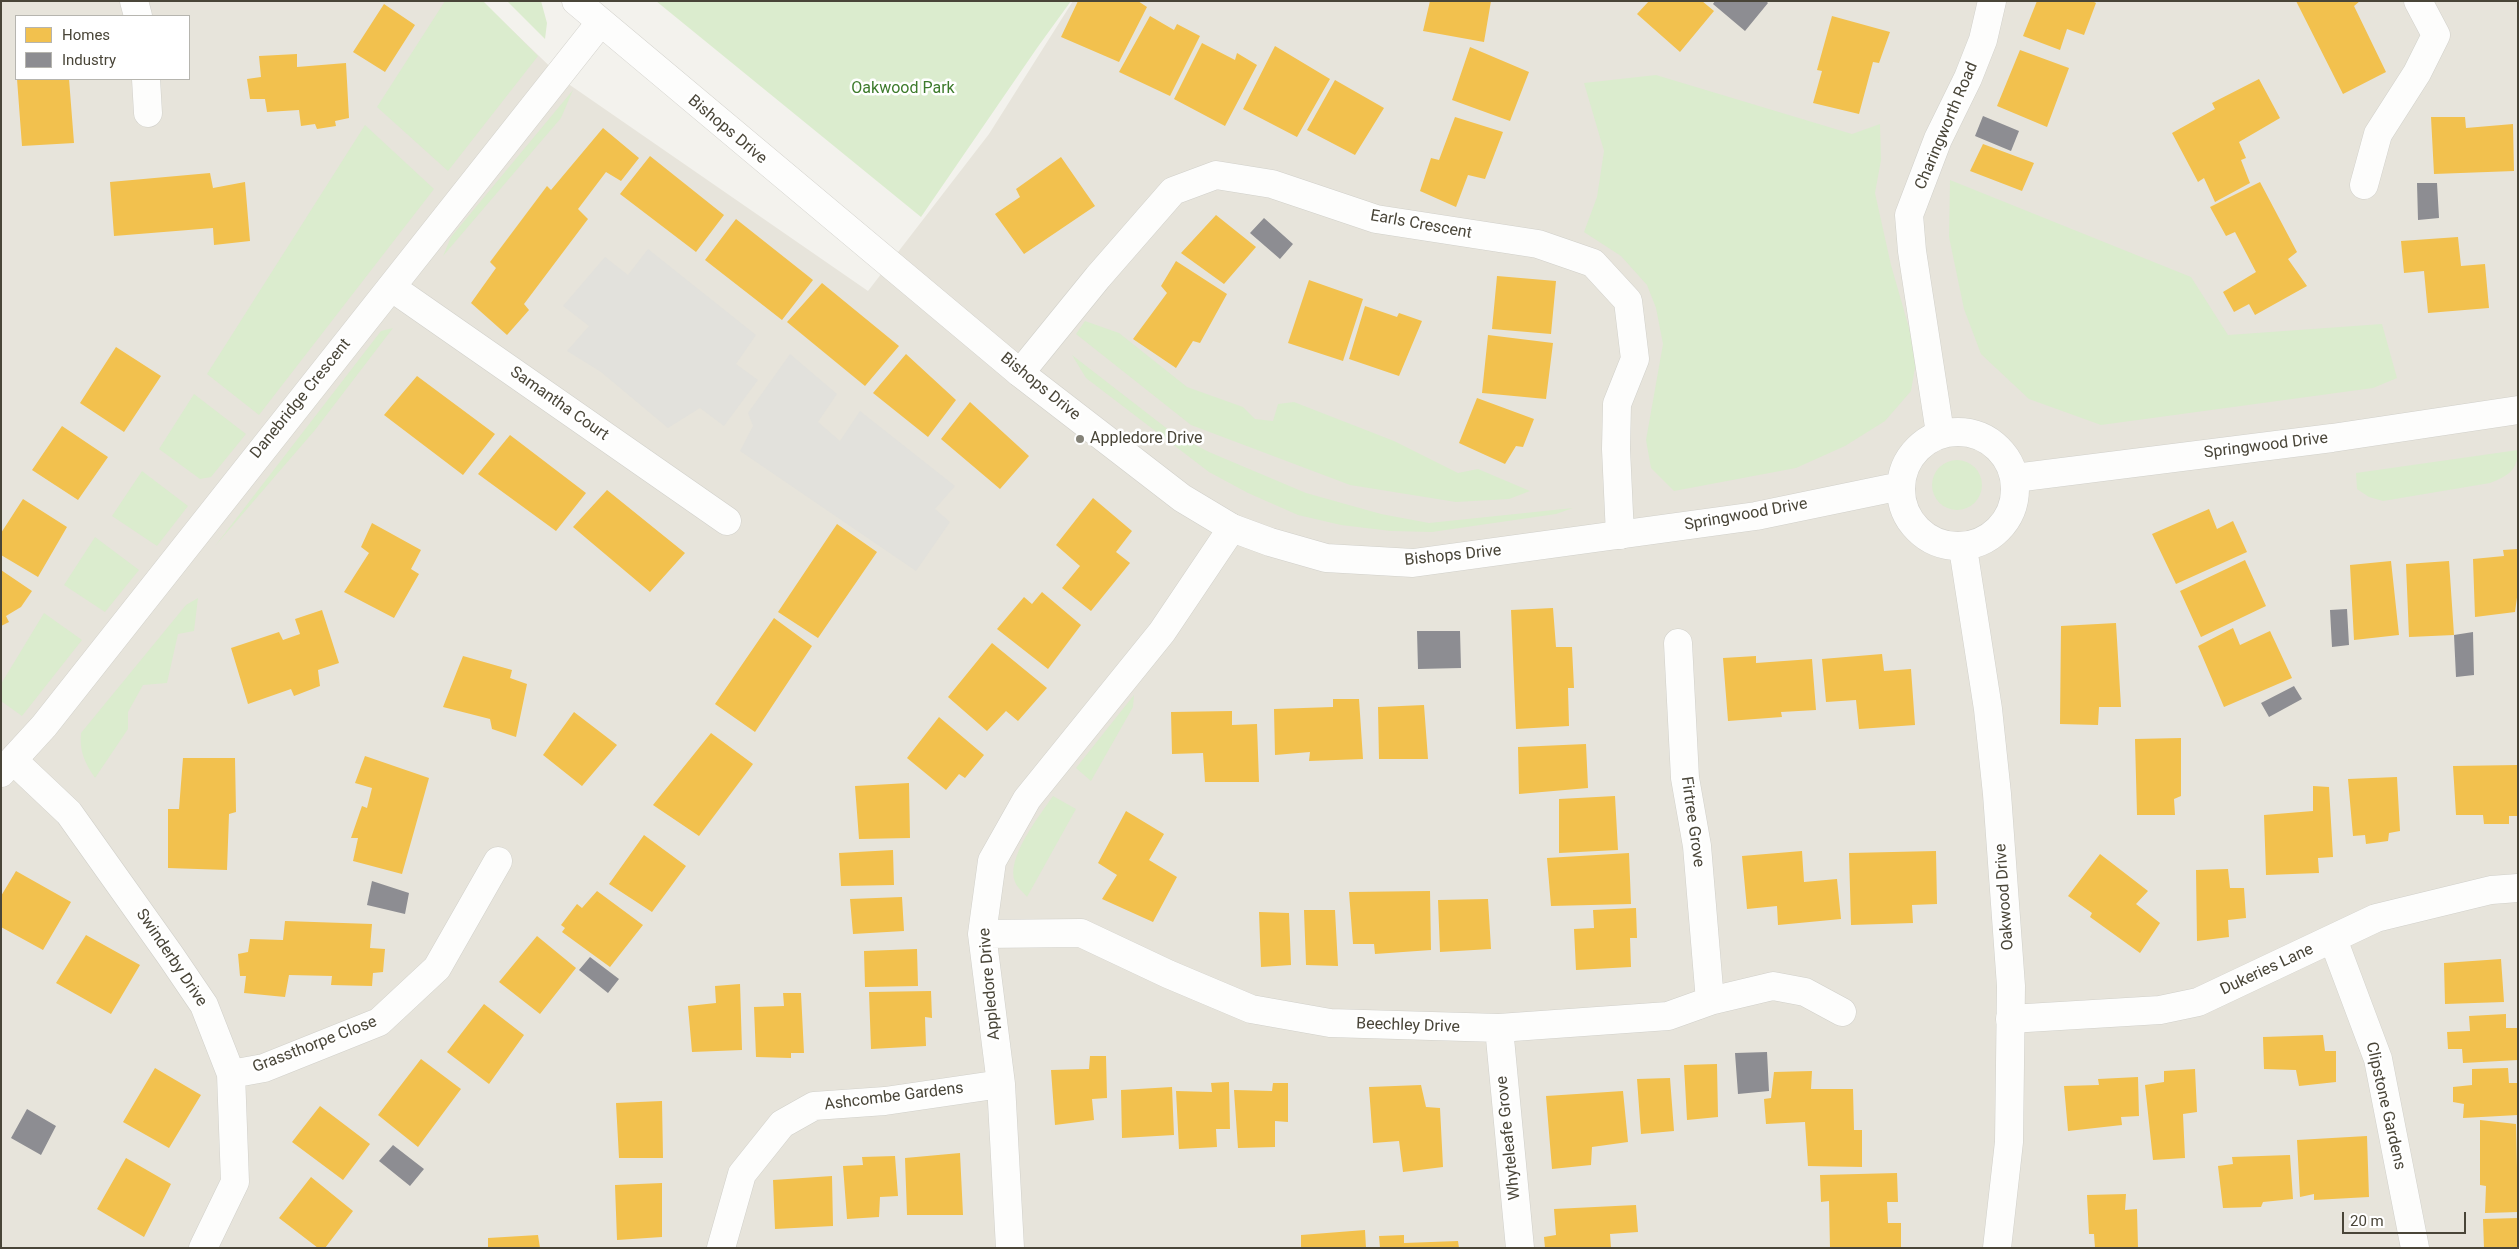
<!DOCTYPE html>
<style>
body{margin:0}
#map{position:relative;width:2519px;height:1249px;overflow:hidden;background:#f3f2ed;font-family:Roboto,sans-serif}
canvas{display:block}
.frame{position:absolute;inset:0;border:2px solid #494538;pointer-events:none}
.legend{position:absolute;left:15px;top:15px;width:175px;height:65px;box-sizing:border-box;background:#fff;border:1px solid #b6b5af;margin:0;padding:6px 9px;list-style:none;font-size:15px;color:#494538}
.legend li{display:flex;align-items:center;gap:10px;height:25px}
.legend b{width:25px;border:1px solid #b6b5af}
.scale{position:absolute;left:2342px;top:1212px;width:124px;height:22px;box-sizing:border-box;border:2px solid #494538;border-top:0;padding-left:6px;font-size:15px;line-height:18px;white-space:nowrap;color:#494538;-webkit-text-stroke:4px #fff;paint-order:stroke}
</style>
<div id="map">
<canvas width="2519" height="1249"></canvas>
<div class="frame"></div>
<ul class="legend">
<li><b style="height:14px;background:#f2c14e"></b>Homes</li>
<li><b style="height:14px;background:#8d8d92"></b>Industry</li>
</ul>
<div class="scale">20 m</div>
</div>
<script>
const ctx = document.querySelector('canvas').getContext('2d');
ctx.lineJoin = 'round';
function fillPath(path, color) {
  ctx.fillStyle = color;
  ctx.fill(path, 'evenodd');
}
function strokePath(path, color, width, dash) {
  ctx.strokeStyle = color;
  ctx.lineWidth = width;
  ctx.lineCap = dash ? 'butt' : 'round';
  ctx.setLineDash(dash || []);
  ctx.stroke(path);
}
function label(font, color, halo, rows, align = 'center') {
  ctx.font = font + ' Roboto,sans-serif';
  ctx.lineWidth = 5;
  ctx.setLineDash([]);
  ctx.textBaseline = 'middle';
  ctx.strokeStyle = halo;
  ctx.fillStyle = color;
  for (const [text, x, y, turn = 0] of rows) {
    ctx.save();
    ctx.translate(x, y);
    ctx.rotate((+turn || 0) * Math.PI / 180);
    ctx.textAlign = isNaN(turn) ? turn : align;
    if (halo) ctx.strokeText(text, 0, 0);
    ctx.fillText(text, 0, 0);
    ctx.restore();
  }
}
fillPath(new Path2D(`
 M1,1h481l85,82 301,208 121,-157 84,-133h1445v1247h-2517zM16,16h173v63h-173z`), '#e7e4db');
fillPath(new Path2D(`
 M445,1h38l55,55 -90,115 -71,-64z
 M507,1h34l6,22 -2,16z
 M656,1h415l-34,47 -116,169z
 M1656,75l196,59 28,-10 1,36 -6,33 16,72 26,91 -6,35 -26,30 -40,25 -49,22 -122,23 -23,-23 -5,-28 17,-96 -7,-36 -9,-23 -26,-29 -37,-24 13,-35 7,-46 -20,-68z
 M573,90l-12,28 -118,138 8,-19z
 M365,125l69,64 -175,226 -52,-41z
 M1950,180l241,97 37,58 154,-11 15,54 -24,10 -272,37 -72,-26 -48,-45 -17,-45 -15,-72z
 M1085,321l34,12 68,54 56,20 12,12 18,2 5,-17 16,-2 100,39 64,32 20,-4 52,22 -21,8 -53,3 -106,-17 -159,-60 -115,-91z
 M393,328l-78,102 -100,116 166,-215z
 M1072,355l102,79 35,18 97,41 75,21 48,9 144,-15 -17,6 -124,18 -41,-1 -50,-6 -43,-10 -50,-22 -39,-21 -123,-94z
 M194,394l52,40 -35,43 -11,2 -41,-30z
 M2518,450c0,20 -10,26 -28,33l-107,18 -14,-4 -12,-8 -1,-16z
 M1932 485a25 25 0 1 1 50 0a25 25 0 1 1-50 0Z
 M142,471l46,35 -31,40 -45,-30z
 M95,537l44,33 -34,42 -41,-27z
 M198,598l-4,33 -16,3 -11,49 -24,2 -15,27v17l-33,49c-10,-15 -16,-27 -14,-45l105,-128z
 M44,613l38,27 -60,76 -21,-15v-17z
 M1134,695l-1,12 -42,74 -15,-13z
 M1053,796l23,13 -49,88c-3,-4 -10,-10 -12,-15 -10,-23 25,-67 38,-86z`), '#dbecce');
fillPath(new Path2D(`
 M648,249l108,86 -20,29 22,16 -34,46 -24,-18 -32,20 -67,-56 -34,-21 22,-25 -26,-20 42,-49 23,18z
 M790,354l47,40 -19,28 22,19 20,-30 95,75 -20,23 15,13 -34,49 -176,-120 13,-25 -5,-13z`), '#e2e1dc');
fillPath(new Path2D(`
 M1078,1h60l9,6 -28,55 -58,-25z
 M1430,1h61l-7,41 -61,-11z
 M1649,1h53l12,10 -34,41 -43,-38z
 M2037,1h55l4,2 -12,32 -17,-6 -7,21 -37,-14z
 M2296,1h64l-6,5 32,66 -43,22z
 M384,4l31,21 -30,47 -32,-20z
 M1150,16l24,14 3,-6 23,12 -30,60 -51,-24z
 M1832,16l58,16 -11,31 -6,-1 -14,52 -46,-11 9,-32 -5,-1z
 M1202,43l33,17 2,-7 20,12 -32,61 -51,-27z
 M1275,46l55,33 -33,58 -54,-28z
 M1470,47l59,25 -19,49 -58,-21z
 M2020,50l49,18 -22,59 -50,-21z
 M297,54v13l49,-4 3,55 -14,3 1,5 -19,3 -2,-5 -14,2 -2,-16 -32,2 -2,-13h-15l-3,-20 14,-2 -2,-21z
 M17,79h52l5,64 -52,3z
 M2259,79l21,39 -41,24 7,16 -5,2 9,23 -35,19 -11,-24 -6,4 -26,-49 43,-24 -3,-6z
 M1335,80l49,28 -29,47 -48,-25z
 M1455,117l48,15 -18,47 -17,-4 -12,32 -36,-16 11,-33 8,2z
 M2431,117h34l1,11 47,-4 1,47 -80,3z
 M603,128l36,30 -18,23 -15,-9 -28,37 10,10 -64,85 5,6 -22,25 -36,-32 25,-35 -6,-6 57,-76 4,4z
 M1983,144l51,19 -12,28 -52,-20z
 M650,156l74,59 -28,37 -76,-58z
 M1061,157l34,49 -71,48 -29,-40 25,-17 -4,-8z
 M210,173l3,15 32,-6 5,59 -36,4 -1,-17 -99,8 -4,-54z
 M2260,182l37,70 -9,7 19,27 -52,29 -6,-11 -15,8 -11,-20 33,-20 -21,-40 -9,4 -16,-29z
 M1216,215l40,32 -32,37 -43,-31z
 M736,219l77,61 -31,40 -77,-60z
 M2458,237l3,29 24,-2 4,44 -61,5 -4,-42 -20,2 -3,-32z
 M1176,261l51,33 -27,49 -7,-2 -17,27 -43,-29 34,-46 -6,-7z
 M1497,276l59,5 -5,53 -59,-5z
 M1309,280l54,19 -20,62 -55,-18z
 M822,283l77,63 -34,40 -78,-64z
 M1365,306l32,11 2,-4 23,8 -23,55 -50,-17z
 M1488,335l65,8 -7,56 -64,-6z
 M116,347l45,29 -37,56 -44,-29z
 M906,354l50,46 -28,37 -55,-44z
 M417,376l78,58 -32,41 -79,-60z
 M1477,398l57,21 -11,28 -7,-1 -11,18 -46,-21z
 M970,402l59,54 -29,33 -59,-50z
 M62,426l46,31 -30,43 -46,-30z
 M510,435l76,58 -30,38 -78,-57z
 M607,490l78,63 -35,39 -77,-65z
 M1093,498l39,33 -16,21 14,11 -39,48 -29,-23 18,-22 -24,-21z
 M23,499l44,28 -29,50 -37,-22v-22z
 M2209,509l8,20 16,-8 14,31 -71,32 -24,-50z
 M372,523l49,27 -10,19 8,5 -25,44 -50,-26 25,-39 -8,-6z
 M837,524l40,28 -59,86 -40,-26z
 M2518,549v41l-3,22 -40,5 -2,-58 31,-3 -1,-6z
 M2245,560l21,46 -65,31 -21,-46z
 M2391,561l8,74 -45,5 -4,-75z
 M2449,561l5,74 -45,2 -3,-73z
 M1,570l31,21 -11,16 -15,9 3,6 -8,4z
 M1042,592l39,33 -33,44 -51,-40 27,-32 8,7z
 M1553,608l3,39h16l2,41h-6l1,38 -53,3 -5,-119z
 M322,610l17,53 -21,7 2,16 -26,10 -3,-7 -43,15 -17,-56 48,-16 4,8 17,-6 -5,-15z
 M774,618l38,28 -57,86 -40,-28z
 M2116,623l5,84h-22l-1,18 -38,-1 1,-98z
 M2233,628l7,17 30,-14 22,47 -68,29 -26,-61z
 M992,643l55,45 -29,33 -12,-10 -19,20 -39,-34z
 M1882,654l2,17 27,-2 4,56 -56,4 -3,-29 -30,2 -4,-43z
 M463,656l49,14 -2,8 17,6 -11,53 -24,-8 -2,-10 -47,-12z
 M1756,656v7l56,-4 4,51 -35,2 1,5 -54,4 -5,-63z
 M1333,699h26l4,60 -54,2 1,-9 -35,3 -1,-46 59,-2z
 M1424,705l4,54h-49l-1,-52z
 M1232,711v14l25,-1 2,58h-54l-2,-29 -31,1 -1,-42z
 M574,712l43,33 -35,41 -39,-31z
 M939,717l45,38 -19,23 -6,-4 -13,16 -39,-32z
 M711,733l42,31 -54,72 -46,-31z
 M2181,738v58l-7,3 1,16h-38l-2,-76z
 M1586,744l2,44 -69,6 -1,-47z
 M365,756l64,22 -27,96 -49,-13 5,-23h-7l11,-32 5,2 5,-20 -17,-5z
 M183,758h52l1,54 -7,2 -2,56 -59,-2v-59h11z
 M2518,765v51h-9v8h-25l-1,-9h-27l-3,-49z
 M2397,777l3,54 -11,2 -1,8 -22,3 -1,-9 -12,1 -5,-57z
 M909,783l1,55 -51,1 -4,-53z
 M2313,786l16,1 4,70 -15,1 1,15 -53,2 -2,-60 49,-4z
 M1615,796l3,54 -59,3v-54z
 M1126,811l38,23 -15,26 28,17 -24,45 -51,-23 15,-24 -19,-12z
 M644,835l42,31 -34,46 -43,-28z
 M893,850l1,35 -53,1 -2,-33z
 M1802,851l2,31 33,-3 4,40 -63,6 -1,-19 -30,3 -5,-53z
 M1936,851l1,53 -25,1 1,18 -62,2 -2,-72z
 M1629,853l2,51 -80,2 -4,-48z
 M2100,854l48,37 -12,13 24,19 -20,30 -50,-36 2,-4 -24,-17z
 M2228,869l2,19h14l2,30 -18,2 1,17 -32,4 -1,-71z
 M16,871l55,31 -28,48 -42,-23v-31z
 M597,891l46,34 -33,42 -48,-35 3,-4 -4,-3 16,-21 5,4z
 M1430,891l1,59 -56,4 -1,-10h-21l-4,-52z
 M902,897l2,34 -51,3 -3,-35z
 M1488,899l3,50 -51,3 -2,-52z
 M1636,908l1,30h-7l1,29 -55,3 -2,-41 20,-1 -1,-18z
 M1304,910h31l3,56 -32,-1z
 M1259,912l30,1 2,52 -30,2z
 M285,921l87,3 -2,24 15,1 -2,23 -10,1 -1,13 -41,-1 1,-9 -43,-1 -4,22 -41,-4 2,-17h-6l-2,-22 10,-2 2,-13 33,1z
 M86,935l54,30 -29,49 -55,-31z
 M537,936l39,32 -36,46 -41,-32z
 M917,949l1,37 -53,1 -1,-36z
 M2501,959l3,43 -59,2 -1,-41z
 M740,984l2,66 -50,2 -4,-46 28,-3 -1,-17z
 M931,991l1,27 -7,-1 1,29 -55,3 -2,-57z
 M783,993h18l3,60h-13v5l-35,-1 -2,-50 30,-1z
 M484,1004l40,31 -35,49 -42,-32z
 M2506,1014v14h12v32l-55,3 -1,-14h-14l-1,-17 23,-1 -1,-15z
 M2323,1035l2,16h11v31l-37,4 -3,-16 -32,-1 -1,-32z
 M1090,1056h16l1,42 -15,1 2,21 -39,5 -4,-55 38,-1z
 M421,1059l40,30 -43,58 -40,-32z
 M1717,1064l1,53 -31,3 -3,-55z
 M155,1068l46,27 -32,53 -46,-26z
 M2508,1068l1,15h9v32l-55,3 1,-14 -11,-2v-15l19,-2v-16z
 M2195,1069l2,43 -14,2 2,44 -32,2 -8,-75 19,-3v-11z
 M1812,1071l-1,18h42l1,41h8v37l-54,-1 -3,-44 -39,2 -2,-25 7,-1 3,-26z
 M2138,1077l1,39 -18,1 1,8 -54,6 -4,-45 35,-1 -1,-6z
 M1670,1078l4,53 -33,3 -4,-55z
 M1229,1082l1,47h-14l1,18 -38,2 -3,-58 36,1 -1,-9z
 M1273,1083h15v39l-13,-1v26l-37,1 -4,-58 38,1z
 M1421,1085l5,22 14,1 3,59 -40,5 -4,-31 -26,2 -4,-56z
 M1172,1087l2,48 -52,3 -1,-48z
 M1623,1091l5,51 -36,5 -1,18 -39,4 -6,-73z
 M662,1101l1,57h-44l-3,-55z
 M320,1106l50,38 -27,36 -51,-38z
 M2480,1120l36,4 2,88 -33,1 1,-27 -6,-1z
 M2367,1136l2,61 -55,3v-6l-14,3 -3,-57z
 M960,1153l3,62h-56l-2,-57z
 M2290,1155l3,44 -30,3 -2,5 -38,1 -5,-42 15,-2 -1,-7z
 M895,1156l3,40 -18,1 -1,20 -32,2 -4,-53 20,-1 -1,-8z
 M126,1158l45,26 -27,53 -47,-28z
 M1897,1173l1,29h-11l1,21h13v25h-71l-1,-47 -8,1 -1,-27z
 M832,1176l1,50 -58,3 -2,-49z
 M311,1177l42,34 -28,37h-7l-39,-30z
 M662,1183v54l-45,3 -2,-55z
 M2126,1194l-1,16 12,-1 1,39h-43l-1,-14h-5l-2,-39z
 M1636,1205l2,27 -28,2 1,14h-66l-1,-11 12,-2 -2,-26z
 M2518,1218v30h-34l-1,-29z
 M1365,1230l1,18h-65v-13z
 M538,1235l2,13h-52v-10z
 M1404,1235v8l54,-2 1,7h-79l-1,-12z`), '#f2c14e');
fillPath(new Path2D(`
 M1715,1h51l2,2 -23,28 -32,-27z
 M1983,116l36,15 -8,20 -36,-15z
 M2417,183h20l2,35 -21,2z
 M1264,218l29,26 -13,15 -30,-26z
 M2347,609l2,36 -17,2 -2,-37z
 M1417,631h43l1,37 -43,1z
 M2473,632l1,43 -18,2 -2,-42z
 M2294,686l8,13 -33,18 -8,-14z
 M372,881l37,12 -4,21 -38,-9z
 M590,957l29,22 -11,14 -29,-23z
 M1767,1052l2,39 -31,3 -3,-41z
 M27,1109l29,17 -15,29 -30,-17z
 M393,1145l31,24 -14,17 -31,-25z`), '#8d8d92');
const minor = new Path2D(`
 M134,1l4,15
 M146,79l2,34
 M2364,185l14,-51 39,-61 19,-38 -18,-34
 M391,287l336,234
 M1020,373l78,-96 75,-86 43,-16 56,9 104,35 162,25 55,19 35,38 7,58 -18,45 -1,45 4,86
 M1940,433l-28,-182 -3,-36 29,-76 30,-61 15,-38 9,-39
 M1678,643l7,135 12,68 13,155
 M14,761l55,52 101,142 34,50 27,69 4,108 -32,66
 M1,773l43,-47 556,-703
 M982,934l99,-1 87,41 83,35 79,14 169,5 169,-12 42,-15 63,-15 32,6 37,20
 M2333,939l45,120 37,189
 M2010,1019l150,-9 38,-8 178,-84 115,-28 27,-2
 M1499,1028l21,220
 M231,1074l33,-6 115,-46 58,-54 61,-107
 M721,1248l21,-74 40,-50 32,-18 71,-5 116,-17
 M1010,1248l-9,-164 -19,-150 10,-73 35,-62 135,-167 70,-104`);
const tertiary = new Path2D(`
 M576,1l444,372 162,125 50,30 38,14 56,16 87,5 343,-47 145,-30
 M1901 489a57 57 0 1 1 114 0a57 57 0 1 1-114 0Z
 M2015,478l317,-40 186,-28
 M1963,548l25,161 9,85 14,192 -2,156 -12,106`);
strokePath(minor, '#d1d0ca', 29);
strokePath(tertiary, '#d1d0ca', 29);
strokePath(minor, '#fdfdfc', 28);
strokePath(tertiary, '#fdfdfc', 28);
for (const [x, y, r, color] of [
 [1080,439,5,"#848277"]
]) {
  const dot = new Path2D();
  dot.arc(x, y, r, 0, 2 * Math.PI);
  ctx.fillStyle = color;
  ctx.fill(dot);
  strokePath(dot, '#fff', 2);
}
label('16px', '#3d7b2c', '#fff', [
 ["Oakwood Park",903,89]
]);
label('16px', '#494538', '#fff', [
 ["Charingworth Road",1947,126,-67],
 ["Bishops Drive",727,130,40],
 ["Earls Crescent",1421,225,10],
 ["Bishops Drive",1040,387,39],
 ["Danebridge Crescent",301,399,-51],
 ["Samantha Court",559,404,35],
 ["Springwood Drive",2266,446,-7],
 ["Springwood Drive",1746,515,-10],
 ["Bishops Drive",1453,556,-6],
 ["Firtree Grove",1692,822,82],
 ["Oakwood Drive",2005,897,-94],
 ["Swinderby Drive",171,958,56],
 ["Dukeries Lane",2267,970,-25],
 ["Appledore Drive",990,984,-95],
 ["Beechley Drive",1408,1026,2],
 ["Grassthorpe Close",315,1045,-21],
 ["Ashcombe Gardens",894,1097,-7],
 ["Clipstone Gardens",2385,1106,77],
 ["Whyteleafe Grove",1509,1138,-96]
]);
label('16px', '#494538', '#fff', [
 ["Appledore Drive",1090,439]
], 'left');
</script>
